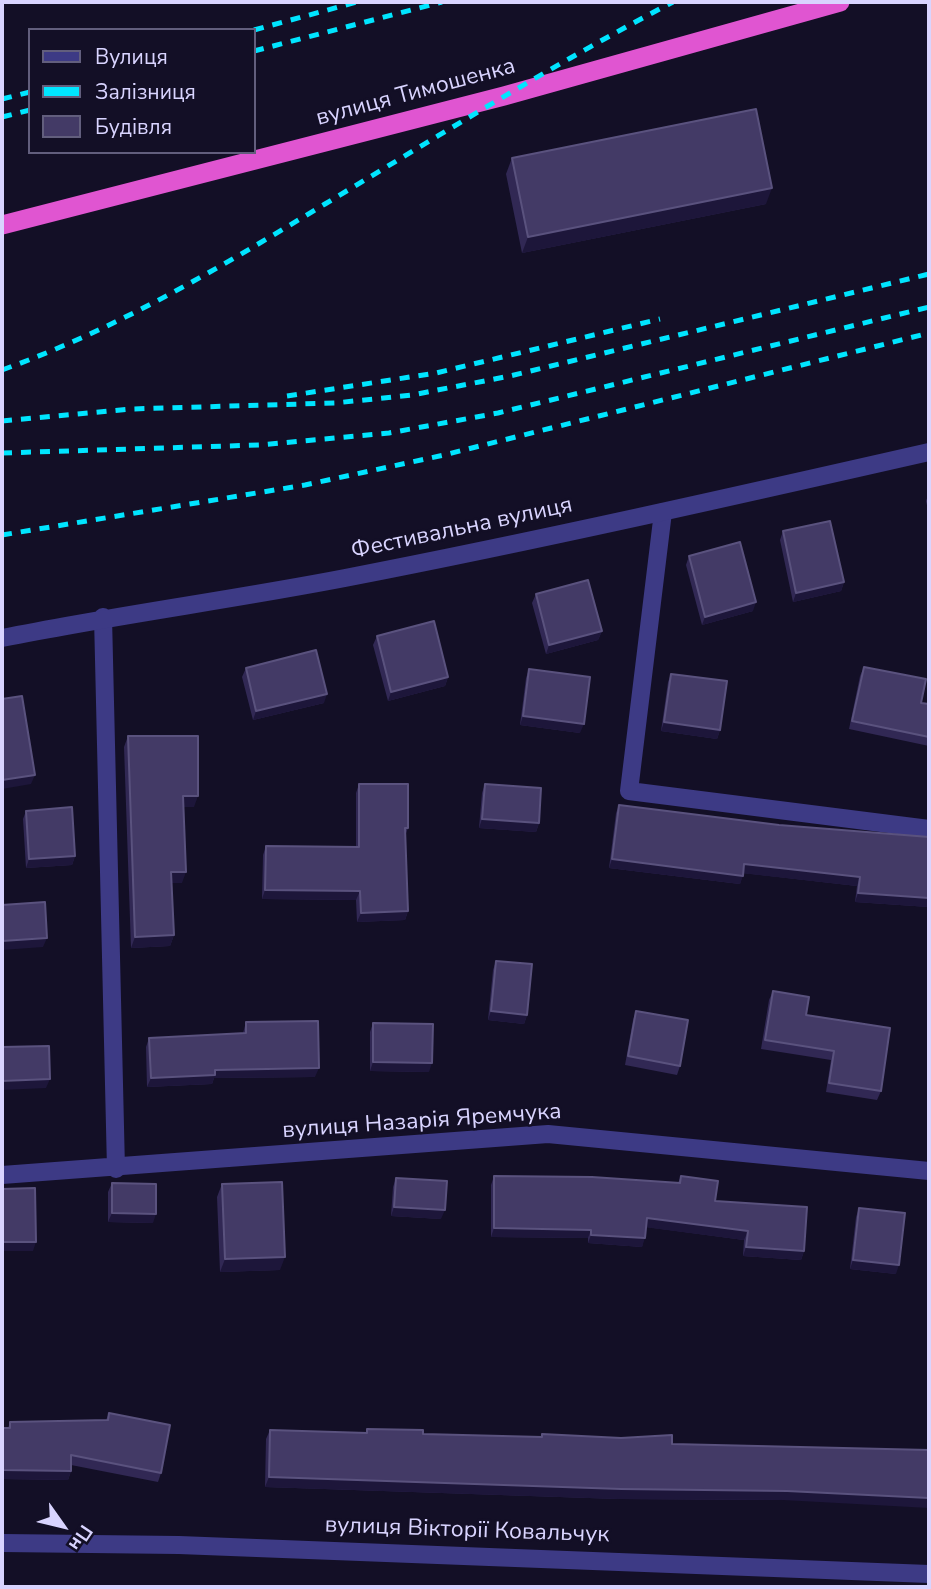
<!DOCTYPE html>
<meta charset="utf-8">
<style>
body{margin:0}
#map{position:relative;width:931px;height:1589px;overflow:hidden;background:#130f26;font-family:"Nunito Sans",sans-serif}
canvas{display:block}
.frame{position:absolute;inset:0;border:4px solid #d9d4ff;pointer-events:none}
.legend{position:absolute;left:28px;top:28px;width:228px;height:126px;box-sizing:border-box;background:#130f26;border:2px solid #625e7d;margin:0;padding:9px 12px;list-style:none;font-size:21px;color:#d9d4ff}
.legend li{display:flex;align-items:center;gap:14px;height:35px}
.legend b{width:35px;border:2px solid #625e7d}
.north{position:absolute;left:28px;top:1491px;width:70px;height:70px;-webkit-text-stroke:5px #130f26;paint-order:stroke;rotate:124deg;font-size:19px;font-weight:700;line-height:28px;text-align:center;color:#d9d4ff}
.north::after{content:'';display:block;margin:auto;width:24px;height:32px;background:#d9d4ff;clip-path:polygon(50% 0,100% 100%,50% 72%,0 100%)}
</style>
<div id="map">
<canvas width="931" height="1589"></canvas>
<div class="frame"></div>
<ul class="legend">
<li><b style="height:9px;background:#3d3a85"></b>Вулиця</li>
<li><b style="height:9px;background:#00e5ff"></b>Залізниця</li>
<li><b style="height:19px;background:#433a66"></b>Будівля</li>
</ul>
<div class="north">Пн</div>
</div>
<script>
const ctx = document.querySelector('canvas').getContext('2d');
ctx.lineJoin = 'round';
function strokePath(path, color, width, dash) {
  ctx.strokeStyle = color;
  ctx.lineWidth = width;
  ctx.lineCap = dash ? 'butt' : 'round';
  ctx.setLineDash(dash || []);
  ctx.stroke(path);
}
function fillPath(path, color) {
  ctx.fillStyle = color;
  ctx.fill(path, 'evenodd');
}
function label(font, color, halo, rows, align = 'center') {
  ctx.font = font + ' "Nunito Sans",sans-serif';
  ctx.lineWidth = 5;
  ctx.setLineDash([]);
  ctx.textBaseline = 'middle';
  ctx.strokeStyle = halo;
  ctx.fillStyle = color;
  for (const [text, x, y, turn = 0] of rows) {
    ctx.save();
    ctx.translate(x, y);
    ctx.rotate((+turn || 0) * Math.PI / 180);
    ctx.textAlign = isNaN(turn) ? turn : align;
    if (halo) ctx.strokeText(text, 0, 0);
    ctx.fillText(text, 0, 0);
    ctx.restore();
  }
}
strokePath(new Path2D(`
 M663,512l-34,279 300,38
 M103,617l13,552
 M2,1175l546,-41 381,37
 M2,1543l177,2 750,29`), '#3d3a85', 18);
strokePath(new Path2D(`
 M2,638c114,-23 229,-38 343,-60 196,-38 390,-82 584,-126`), '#3d3a85', 18);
strokePath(new Path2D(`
 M2,225l502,-129 336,-94`), '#e055d1', 19);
strokePath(new Path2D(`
 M254,30l103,-28
 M254,51l188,-49
 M2,99l28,-7
 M2,117l28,-7
 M2,370c119,-43 215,-101 323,-166 115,-69 229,-140 348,-202
 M287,396l149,-23 224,-54
 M2,421l129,-12 204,-6 77,-8 98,-19 419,-102
 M2,453l257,-8 130,-12 109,-20 431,-106
 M2,535l303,-50 139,-30 485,-122`), '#00e5ff', 5, [10, 9]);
fillPath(new Path2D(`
 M512,158l254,46 -244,49 -16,-79z
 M929,493v21l-3,-13z
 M783,531l61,51 -3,9 -48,11 -13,-62z
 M689,556l64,55 -51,14 -16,-60z
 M536,594l66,37 -4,9 -52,14 -14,-51z
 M377,636l71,41 -3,9 -57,15 -15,-56z
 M864,667l57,36 8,1v42l-80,-17 11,-53z
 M246,668l78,35 -71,17 -11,-43z
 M529,669l51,64 -60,-8 6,-47z
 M671,674l49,56 -3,9 -56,-8 7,-49z
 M128,736l66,71h-10l-2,76h-11l3,52 -4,11 -39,2 -7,-201z
 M359,784l49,44 -3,8 3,75 -3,9 -48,2 -1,-22 -94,-1 1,-44 3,-9 90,1v-54z
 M485,784l54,39 -3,9 -57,-4 3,-35z
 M619,805l160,20 150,12v70l-74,-5 2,-16 -114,-13 -3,11 -131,-16 7,-55z
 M26,811l49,45 -3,9 -46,3 -3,-49z
 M496,961l31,54 -3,9 -36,-4 5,-50z
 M773,991l33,24 75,76 -4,9 -51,-8 5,-32 -70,-11 8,-49z
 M636,1011l44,55 -3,9 -52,-10 8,-45z
 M246,1022l69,55 -101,1 -2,6 -65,3 -1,-40 3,-9 94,-5z
 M373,1023l56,49 -59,-1v-39z
 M494,1176l184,7 3,-7 34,25 89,50 -3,9 -58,-4 1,-16 -98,-13 -4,20 -54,-4v-5l-97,-1v-52z
 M396,1178l45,41 -50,-3 2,-29z
 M112,1183l41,40 -45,-1v-30z
 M222,1184l58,86 -60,2 -3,-75z
 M859,1208l37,66 -46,-5 6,-52z
 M109,1413l52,60 -3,9 -87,-17v6l-3,9 -66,-1v-51h6l2,-6 96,-2z
 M367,1429l56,5 118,3 1,-3 130,10 111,56 -165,-1 -353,-12 1,-48 4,-9 96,3z`), '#312854');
fillPath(new Path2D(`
 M772,188l-6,16 -244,49 6,-16z
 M844,582l-3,9 -48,11 3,-9z
 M756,602l-3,9 -51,14 3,-8z
 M602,631l-4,9 -52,14 3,-9z
 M448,677l-3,9 -57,15 3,-9z
 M327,694l-3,9 -71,17 3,-9z
 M523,716l61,8 -4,9 -60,-8z
 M664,722l56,8 -3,9 -56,-8z
 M35,775l-4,9 -29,5v-9z
 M183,796h15l-4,11h-15z
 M482,819l57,4 -3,9 -57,-4z
 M75,856l-3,9 -46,3 3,-9z
 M612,859l131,17 -3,8 -131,-16z
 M744,864l116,13 -3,9 -116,-13z
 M171,872h15l-4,11h-15z
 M265,890l95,1 -4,9 -94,-1z
 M858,893l71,5v9l-74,-5z
 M408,911l-3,9 -48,2 4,-9z
 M174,935l-4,11 -39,2 4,-11z
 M47,938l-4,9 -41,3v-9z
 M491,1011l36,4 -3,9 -36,-4z
 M373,1062l59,1 -3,9 -59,-1z
 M319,1068l-4,9 -101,1 -2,6 -65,3 4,-9 64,-8z
 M50,1079l-4,9 -44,2v-8z
 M394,1207l51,3 -4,9 -50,-3z
 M112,1213l44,1 -3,9 -45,-1z
 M647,1218l101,13 -4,9 -100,-13z
 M494,1228l97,2 -3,8 -97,-1z
 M591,1235l54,3 -3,9 -54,-4z
 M2,1242h34l-3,9h-31z
 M746,1247l58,4 -3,9 -58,-4z
 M285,1257l-5,13 -60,2 5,-13z
 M853,1260l46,5 -3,9 -46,-5z
 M2,1470l69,1 -3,9 -66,-1z
 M269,1477l518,14 142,7v10l-146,-8 -165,-1 -353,-12z`), '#1d163a');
const building = new Path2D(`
 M756,109l16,79 -244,49 -16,-79z
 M830,521l14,61 -48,11 -13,-62z
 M740,542l16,60 -51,15 -16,-61z
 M588,580l14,51 -53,14 -13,-51z
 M434,621l14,56 -57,15 -14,-56z
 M316,650l11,44 -71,17 -10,-43z
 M864,667l62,12 -5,24 8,1v33l-77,-16z
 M529,669l61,8 -6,47 -61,-8z
 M671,674l56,7 -7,49 -56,-8z
 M22,696l13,79 -33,5v-81z
 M128,736h70v60h-15l3,76h-15l3,63 -39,2z
 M359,784h49v44h-3l3,83 -47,2 -1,-22 -95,-1 1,-44 93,1z
 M485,784l56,4 -2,35 -57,-4z
 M619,805l160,20 150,12v61l-71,-5 2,-16 -116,-13 -1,12 -131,-17z
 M72,807l3,49 -46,3 -3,-48z
 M45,902l2,36 -45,3v-36z
 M496,961l36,3 -5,51 -36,-4z
 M773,991l36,6 -3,18 84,13 -9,63 -52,-8 5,-32 -69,-11z
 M636,1011l52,9 -8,46 -52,-10z
 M318,1021l1,47 -104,2v5l-64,3 -2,-40 97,-5v-11z
 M373,1023l60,1 -1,39 -59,-1z
 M49,1046l1,33 -48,2v-34z
 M494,1176l98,1 88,6 1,-7 37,5 -3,20 92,6 -3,44 -58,-4 2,-16 -101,-13 -2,20 -54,-3v-5l-97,-2z
 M396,1178l51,3 -2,29 -51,-3z
 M282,1182l3,75 -60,2 -3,-75z
 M112,1183l44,1v30l-44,-1z
 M35,1188l1,54h-34v-53z
 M859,1208l46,5 -6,52 -46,-5z
 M109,1413l61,12 -9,48 -90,-18v16l-69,-1v-42h8v-6l98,-2z
 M367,1429l56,1v4l119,3v-3l79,4 51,-3v9l257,6v48l-142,-7 -166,-2 -352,-12 1,-47 97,3z`);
fillPath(building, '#433a66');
strokePath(building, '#5a527e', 2);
label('23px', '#d9d4ff', '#130f26', [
 ["вулиця Тимошенка",416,93,-15],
 ["Фестивальна вулиця",462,529,-12],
 ["вулиця Назарія Яремчука",422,1122,-4],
 ["вулиця Вікторії Ковальчук",467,1531,2]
]);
</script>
